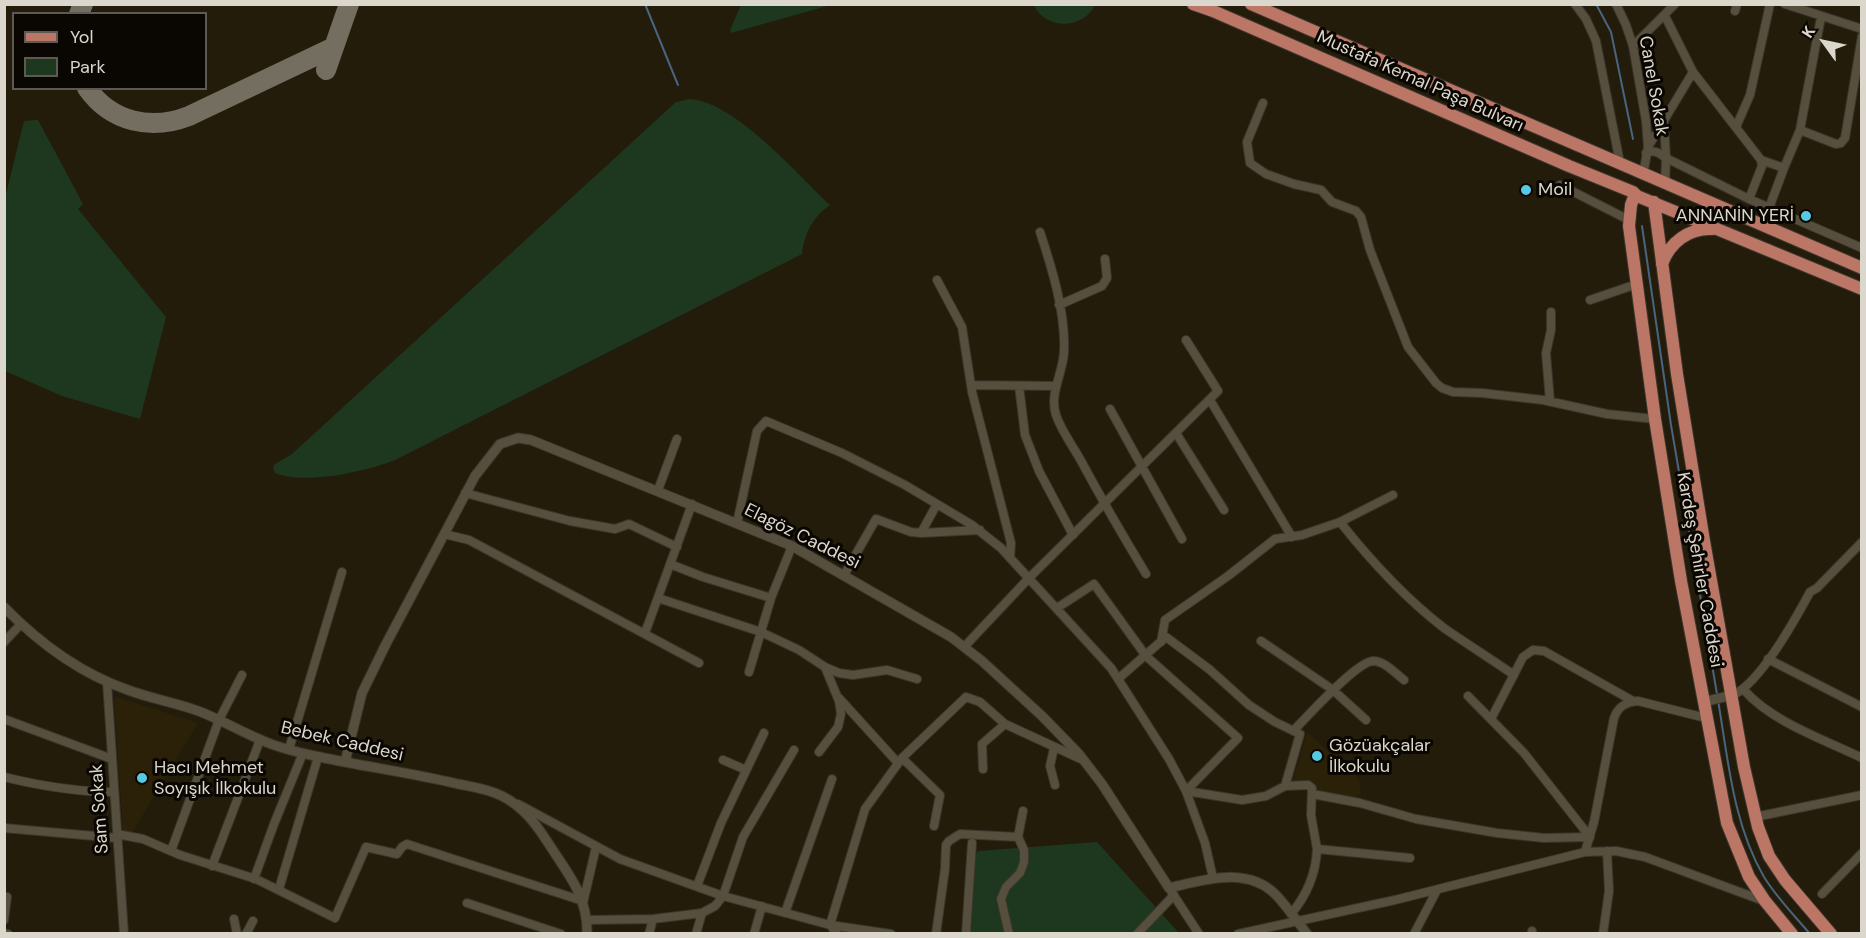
<!DOCTYPE html>
<meta charset="utf-8">
<style>
body{margin:0}
#map{position:relative;width:1866px;height:938px;overflow:hidden;background:#231c0b;font-family:"DM Sans",sans-serif}
canvas{display:block}
.frame{position:absolute;inset:0;border:6px solid #dbd7cc;pointer-events:none}
.legend{position:absolute;left:12px;top:12px;width:195px;height:78px;box-sizing:border-box;background:#0a0703;border:2px solid #5e5a53;margin:0;padding:8px 10px;list-style:none;font-size:18px;color:#dbd7cc}
.legend li{display:flex;align-items:center;gap:12px;height:30px}
.legend b{width:30px;border:2px solid #5e5a53}
.north{position:absolute;left:1794px;top:12px;width:60px;height:60px;-webkit-text-stroke:4px #0a0703;paint-order:stroke;rotate:303deg;font-size:16px;font-weight:700;line-height:24px;text-align:center;color:#dbd7cc}
.north::after{content:'';display:block;margin:auto;width:21px;height:27px;background:#dbd7cc;clip-path:polygon(50% 0,100% 100%,50% 72%,0 100%)}
</style>
<div id="map">
<canvas width="1866" height="938"></canvas>
<div class="frame"></div>
<ul class="legend">
<li><b style="height:8px;background:#bc7666"></b>Yol</li>
<li><b style="height:16px;background:#1d381f"></b>Park</li>
</ul>
<div class="north">K</div>
</div>
<script>
const ctx = document.querySelector('canvas').getContext('2d');
ctx.lineJoin = 'round';
function fillPath(path, color) {
  ctx.fillStyle = color;
  ctx.fill(path, 'evenodd');
}
function strokePath(path, color, width, dash) {
  ctx.strokeStyle = color;
  ctx.lineWidth = width;
  ctx.lineCap = dash ? 'butt' : 'round';
  ctx.setLineDash(dash || []);
  ctx.stroke(path);
}
function label(font, color, halo, rows, align = 'center') {
  ctx.font = font + ' "DM Sans",sans-serif';
  ctx.lineWidth = 6;
  ctx.setLineDash([]);
  ctx.textBaseline = 'middle';
  ctx.strokeStyle = halo;
  ctx.fillStyle = color;
  for (const [text, x, y, turn = 0] of rows) {
    ctx.save();
    ctx.translate(x, y);
    ctx.rotate((+turn || 0) * Math.PI / 180);
    ctx.textAlign = isNaN(turn) ? turn : align;
    if (halo) ctx.strokeText(text, 0, 0);
    ctx.fillText(text, 0, 0);
    ctx.restore();
  }
}
fillPath(new Path2D(`
 M114,696l84,27 -66,110 -9,-1z
 M1307,732l52,47 2,15 -9,4 -36,-7 1,-5 -4,-3 -20,-2z`), '#2b2109');
fillPath(new Path2D(`
 M741,5v-1l90,1 -100,28 -1,-3z
 M1034,5h61c-12,25 -50,25 -61,0z
 M690,99c45,3 107,75 140,106 -17,12 -26,28 -28,49l-407,206c-31,12 -89,25 -120,13l-2,-6 2,-3 17,-10 384,-352z
 M38,120l45,84 -5,5 88,108 -26,102 -78,-23 -57,-25v-173l19,-77z
 M1097,842l82,91 -211,1 7,-79 3,-4z`), '#1d381f');
strokePath(new Path2D(`
 M645,4l33,81
 M1596,4l15,28 22,107
 M1642,226l29,199 46,269
 M1718,700c10,59 15,124 46,177 13,21 30,38 46,57`), '#486480', 2);
strokePath(new Path2D(`
 M79,14l4,-10
 M326,70l23,-66
 M87,88c24,34 64,43 102,28l145,-69`), '#746e60', 20);
const minor = new Path2D(`
 M1575,4l11,15 10,22 24,122
 M1616,4l10,21 7,21 13,75 2,26 -5,28
 M1785,4l77,25
 M1735,11l2,-7
 M1633,46l42,-42
 M1693,72l68,88 1,6 -13,33
 M1263,103l-16,39 3,21 16,11 28,10 27,6 11,12 24,9 5,6 9,33 38,97 28,36 6,5 11,4 29,1 61,7 64,14 48,5
 M1664,123l2,35 -1,26
 M1736,127l14,-32 20,-91
 M1800,130l36,14 5,-1 4,-5 17,-102
 M1648,147l45,-75 -28,-56
 M1646,153c8,-4 13,0 20,5l83,41 113,49
 M1761,160l23,8 16,-38 21,-113
 M1560,185l69,35
 M1769,208l15,-40
 M1040,232c12,36 26,82 24,120 -1,21 -15,42 -8,63 5,15 16,30 24,44 21,39 43,77 66,115
 M937,280l25,47 10,65 39,151 -1,15
 M1590,300l47,-16
 M1059,305l43,-19 5,-8 -2,-19
 M971,385l85,1
 M1019,386l6,49 14,36 34,64
 M1210,400l82,137
 M1550,401l-4,-48 5,-23v-18
 M1110,409l72,130
 M1176,433l48,77
 M658,490l19,-51
 M465,493l105,28 45,8 14,-5 48,23
 M1340,522c31,39 65,76 104,106 23,16 47,31 70,47
 M737,523l20,-92 9,-10 76,32 63,32 67,40 29,23 110,120 58,91 17,32 19,52 8,35
 M921,533l16,-29
 M444,534l25,6 230,123
 M670,564l33,13 68,21
 M844,575l32,-56 35,13 10,1 59,-3
 M658,598l103,34 38,18 26,17 14,34 2,13 -3,13 -19,25
 M1057,608l37,-24 52,72 92,82 -52,53
 M645,633l47,-129
 M1261,641l72,49 33,30
 M4,642l17,-18
 M1161,642l4,-22 63,-44 47,-37 27,-4 38,-13 53,-27
 M965,646l64,-68 189,-187 -32,-51
 M1768,659l94,48
 M825,667l14,6 14,2 34,-5 30,9
 M749,672l22,-74 21,-52
 M1118,679l48,-42 43,32 40,36 26,17 25,12 -15,52
 M107,682l17,252
 M1744,690c28,32 79,49 118,68
 M1733,695c28,-13 62,-75 77,-103l7,-4 45,-46
 M1468,696l56,57 66,84
 M839,698l59,65
 M4,719l108,40
 M1491,719l32,-62 10,-7 11,1 89,50
 M1293,731c14,-14 63,-69 80,-70 12,0 23,13 31,19
 M1054,748l-4,18 5,19
 M289,749l53,-177
 M902,758l38,37 -6,31
 M723,760l23,10
 M983,769l-1,-25 23,-20
 M4,777c37,9 73,15 110,15
 M1186,791l56,9 24,-4 19,-10 23,-1 4,3 -1,27 6,34 93,9
 M1312,794l48,9 56,16 81,14 47,5 46,-1
 M518,804l102,55 103,37 107,29 61,9
 M1755,817l107,-22
 M4,828l113,10
 M117,834l26,5 37,16 76,24 79,39 31,-71 31,7 5,-7 5,-3 176,57
 M171,851l48,-131 23,-45
 M1585,852l9,-30 20,-104c4,-11 11,-16 24,-17l68,17
 M212,866l48,-126
 M254,879l20,-55 29,-71
 M697,886l24,-63 43,-90
 M1169,888l30,46
 M279,889l39,-132
 M1822,894l40,-41
 M467,903l94,31
 M583,903l13,-56
 M785,913l47,-134
 M1291,914c16,-19 25,-40 26,-65
 M234,919l3,15
 M4,920l3,-23
 M587,920l66,-1 49,-6 13,-7 8,-10 20,-59 51,-87
 M1532,931v3
 M4,933l4,1
 M246,934l7,-13
 M649,934l4,-15
 M696,934l6,-21
 M754,934l8,-28
 M837,934l-7,-9 35,-116 37,-51 64,-61 14,5 25,22 78,36
 M936,934l9,-65 1,-24 3,-4 11,-7 58,3
 M966,934l6,-91
 M1009,934l-8,-35 5,-12 14,-14 4,-11v-12l-6,-13 5,-26
 M1137,934l37,-39
 M1238,934l157,-34 190,-48 31,-1 29,6 119,44
 M1414,934l23,-44
 M1603,934l6,-43 -2,-40`);
const tertiary = new Path2D(`
 M4,607c36,37 75,66 124,83 24,9 50,13 73,22 20,8 39,19 58,27 19,9 41,14 61,18 46,10 93,16 138,27 15,3 30,5 44,12 26,13 39,36 54,59 17,25 32,47 31,79
 M1703,702l30,-7
 M345,762l17,-69 24,-49 89,-168 25,-32 18,-6 13,2 261,106 159,91 31,24 60,55 37,38 23,30 67,104c35,-8 79,-23 108,8 11,12 20,25 30,38`);
const primary = new Path2D(`
 M1193,4l20,7 356,155 64,26 4,4 225,93
 M1251,4l611,264
 M1635,194l-4,11 -2,21 26,193 26,162 46,242 22,54 16,24 27,33
 M1654,202l23,172 27,167 40,226 14,60 11,29 16,24 46,54
 M1662,264c8,-22 27,-36 50,-35`);
strokePath(minor, '#3a352d', 10);
strokePath(tertiary, '#3a352d', 11);
strokePath(primary, '#3a352d', 14);
strokePath(minor, '#574f3d', 8);
strokePath(tertiary, '#574f3d', 9);
strokePath(primary, '#bc7666', 12);
for (const [x, y, r, color] of [
 [1526,190,6,"#58c9e3"],
 [1806,216,6,"#58c9e3"],
 [1317,756,6,"#58c9e3"],
 [142,778,6,"#58c9e3"]
]) {
  const dot = new Path2D();
  dot.arc(x, y, r, 0, 2 * Math.PI);
  ctx.fillStyle = color;
  ctx.fill(dot);
  strokePath(dot, '#0a0703', 2);
}
label('18px', '#dbd7cc', '#0a0703', [
 ["Mustafa Kemal Paşa Bulvarı",1420,82,24],
 ["Canel Sokak",1653,86,80],
 ["Elagöz Caddesi",802,537,26],
 ["Kardeş Şehirler Caddesi",1699,570,80],
 ["Bebek Caddesi",342,742,13],
 ["Sam Sokak",100,809,-94]
]);
label('18px', '#dbd7cc', '#0a0703', [
 ["Moil",1538,190],
 ["ANNANİN YERİ",1794,216,"right"],
 ["Gözüakçalar",1329,746],
 ["İlkokulu",1329,767],
 ["Hacı Mehmet",154,768],
 ["Soyışık İlkokulu",154,789]
], 'left');
</script>
